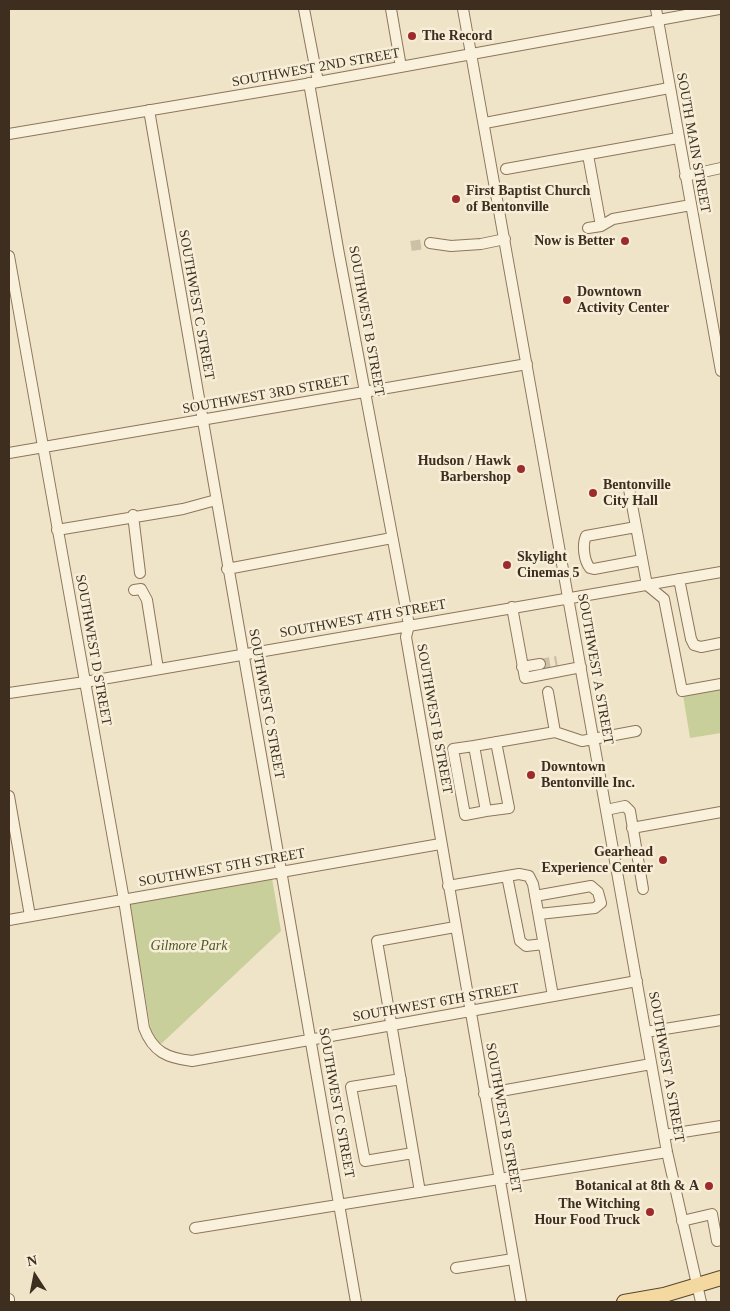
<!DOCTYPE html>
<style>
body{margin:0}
#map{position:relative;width:730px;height:1311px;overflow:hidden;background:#f0e4c8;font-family:Georgia,serif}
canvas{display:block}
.frame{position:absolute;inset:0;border:10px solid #3d2e20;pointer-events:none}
.north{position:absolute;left:10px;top:1251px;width:50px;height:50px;-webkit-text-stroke:4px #f7eed8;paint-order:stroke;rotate:349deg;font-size:14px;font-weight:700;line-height:20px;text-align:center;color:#3d2e20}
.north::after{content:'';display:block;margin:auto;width:18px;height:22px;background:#3d2e20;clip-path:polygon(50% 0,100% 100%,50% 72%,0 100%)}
</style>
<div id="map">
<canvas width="730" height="1311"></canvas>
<div class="frame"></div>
<div class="north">N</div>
</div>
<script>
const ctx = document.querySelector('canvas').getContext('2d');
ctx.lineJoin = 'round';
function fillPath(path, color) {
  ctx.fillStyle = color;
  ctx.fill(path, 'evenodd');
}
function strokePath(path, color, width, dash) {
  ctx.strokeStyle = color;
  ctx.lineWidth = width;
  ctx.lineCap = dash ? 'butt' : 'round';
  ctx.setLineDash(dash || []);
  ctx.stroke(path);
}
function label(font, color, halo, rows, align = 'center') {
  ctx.font = font + ' Georgia,serif';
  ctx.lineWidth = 5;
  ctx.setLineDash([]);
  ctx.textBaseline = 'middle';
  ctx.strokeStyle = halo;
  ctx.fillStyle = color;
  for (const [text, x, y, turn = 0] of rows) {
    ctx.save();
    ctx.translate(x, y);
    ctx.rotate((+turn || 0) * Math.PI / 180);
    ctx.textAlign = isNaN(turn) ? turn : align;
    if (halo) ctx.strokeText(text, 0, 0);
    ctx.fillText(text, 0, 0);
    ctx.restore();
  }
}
fillPath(new Path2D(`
 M721,688v45l-31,5 -7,-43z
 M272,878l9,53 -121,114 -8,-9 -23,-133z`), '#c9cf9b');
strokePath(new Path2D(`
 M411,246l19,-3
 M540,664l17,-3`), '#ccc0a6', 10, [10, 5]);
const minor = new Path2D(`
 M304,9l14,73
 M391,9l10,58
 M463,9l204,1143 34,150
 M656,9l65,362
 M309,83l30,171 70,371 -3,12 115,665
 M149,110l207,1192
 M485,123l184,-35
 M9,134l309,-52 401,-73
 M588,155l13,71
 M506,169l172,-31
 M685,176l36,-8
 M588,228l13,-2 12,-7 78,-14
 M430,243l21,3 30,-2 24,-5
 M9,256l115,644 20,128c9,24 23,30 48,33l445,-80
 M9,453l518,-89
 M629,489l18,96 17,14 18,92 39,-7
 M133,515l7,58
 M636,527l-50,9c-4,9 -2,25 4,32l4,1 48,-9
 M57,530l126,-21 33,-9
 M227,569l165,-31
 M679,579l12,60 3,6 7,2 20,-4
 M134,590l7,-1 6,11 11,69
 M512,607l13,71 56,-11
 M522,667l18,-3
 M548,692l7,40
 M9,693l76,-11 636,-110
 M496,742l13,66 -23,3 -12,-65 81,-14 27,9 54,-10
 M474,746l-21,3 12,66 21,-4
 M9,796l21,120
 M606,810l19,-4 5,5 13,78
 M632,828l89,-16
 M507,876l13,65 6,5 18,-2
 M448,886l71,-12 10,2 4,8 20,112
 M535,896l56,-10 7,6 3,11 -6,5 -56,6
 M9,920l431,-76
 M646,1032l75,-12
 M401,1079l-50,8 14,74 48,-8
 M484,1094l167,-30
 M664,1135l57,-9
 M420,1192l-43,-251 78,-14
 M682,1221l30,-7 5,27 4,-1
 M195,1228l472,-76
 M456,1268l57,-9
 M9,1299v3`);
const major = new Path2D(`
 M624,1302l40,-7 57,-17`);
strokePath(minor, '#8d765c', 12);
strokePath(major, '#5b4430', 16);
strokePath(minor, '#faf1dc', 10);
strokePath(major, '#f3d9a0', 14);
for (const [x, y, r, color] of [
 [412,36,5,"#9e2a2b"],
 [456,199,5,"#9e2a2b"],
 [625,241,5,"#9e2a2b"],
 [567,300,5,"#9e2a2b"],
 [521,469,5,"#9e2a2b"],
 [593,493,5,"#9e2a2b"],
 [507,565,5,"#9e2a2b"],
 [531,775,5,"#9e2a2b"],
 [663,860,5,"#9e2a2b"],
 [709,1186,5,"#9e2a2b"],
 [650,1212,5,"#9e2a2b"]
]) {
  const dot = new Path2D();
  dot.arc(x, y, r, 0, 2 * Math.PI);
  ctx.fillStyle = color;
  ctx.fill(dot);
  strokePath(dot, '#f7eed8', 2);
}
label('bold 14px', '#3d2e20', '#f7eed8', [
 ["The Record",422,36],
 ["First Baptist Church",466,191],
 ["of Bentonville",466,207],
 ["Now is Better",615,241,"right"],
 ["Downtown",577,292],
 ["Activity Center",577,308],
 ["Hudson / Hawk",511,461,"right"],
 ["Barbershop",511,477,"right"],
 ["Bentonville",603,485],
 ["City Hall",603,501],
 ["Skylight",517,557],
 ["Cinemas 5",517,573],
 ["Downtown",541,767],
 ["Bentonville Inc.",541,783],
 ["Gearhead",653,852,"right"],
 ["Experience Center",653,868,"right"],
 ["Botanical at 8th & A",699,1186,"right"],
 ["The Witching",640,1204,"right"],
 ["Hour Food Truck",640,1220,"right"]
], 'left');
label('14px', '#3d2e20', '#f7eed8', [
 ["SOUTHWEST 2ND STREET",316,68,-10],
 ["SOUTH MAIN STREET",693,143,80],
 ["SOUTHWEST C STREET",196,305,80],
 ["SOUTHWEST B STREET",366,321,80],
 ["SOUTHWEST 3RD STREET",266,395,-10],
 ["SOUTHWEST 4TH STREET",363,619,-10],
 ["SOUTHWEST D STREET",93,650,80],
 ["SOUTHWEST A STREET",595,669,80],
 ["SOUTHWEST C STREET",266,704,80],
 ["SOUTHWEST B STREET",434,719,80],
 ["SOUTHWEST 5TH STREET",222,868,-10],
 ["SOUTHWEST 6TH STREET",436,1003,-10],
 ["SOUTHWEST A STREET",666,1067,80],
 ["SOUTHWEST C STREET",336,1103,80],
 ["SOUTHWEST B STREET",503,1118,80]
]);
label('italic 14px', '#4d5a26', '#f7eed8', [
 ["Gilmore Park",189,946]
]);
</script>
